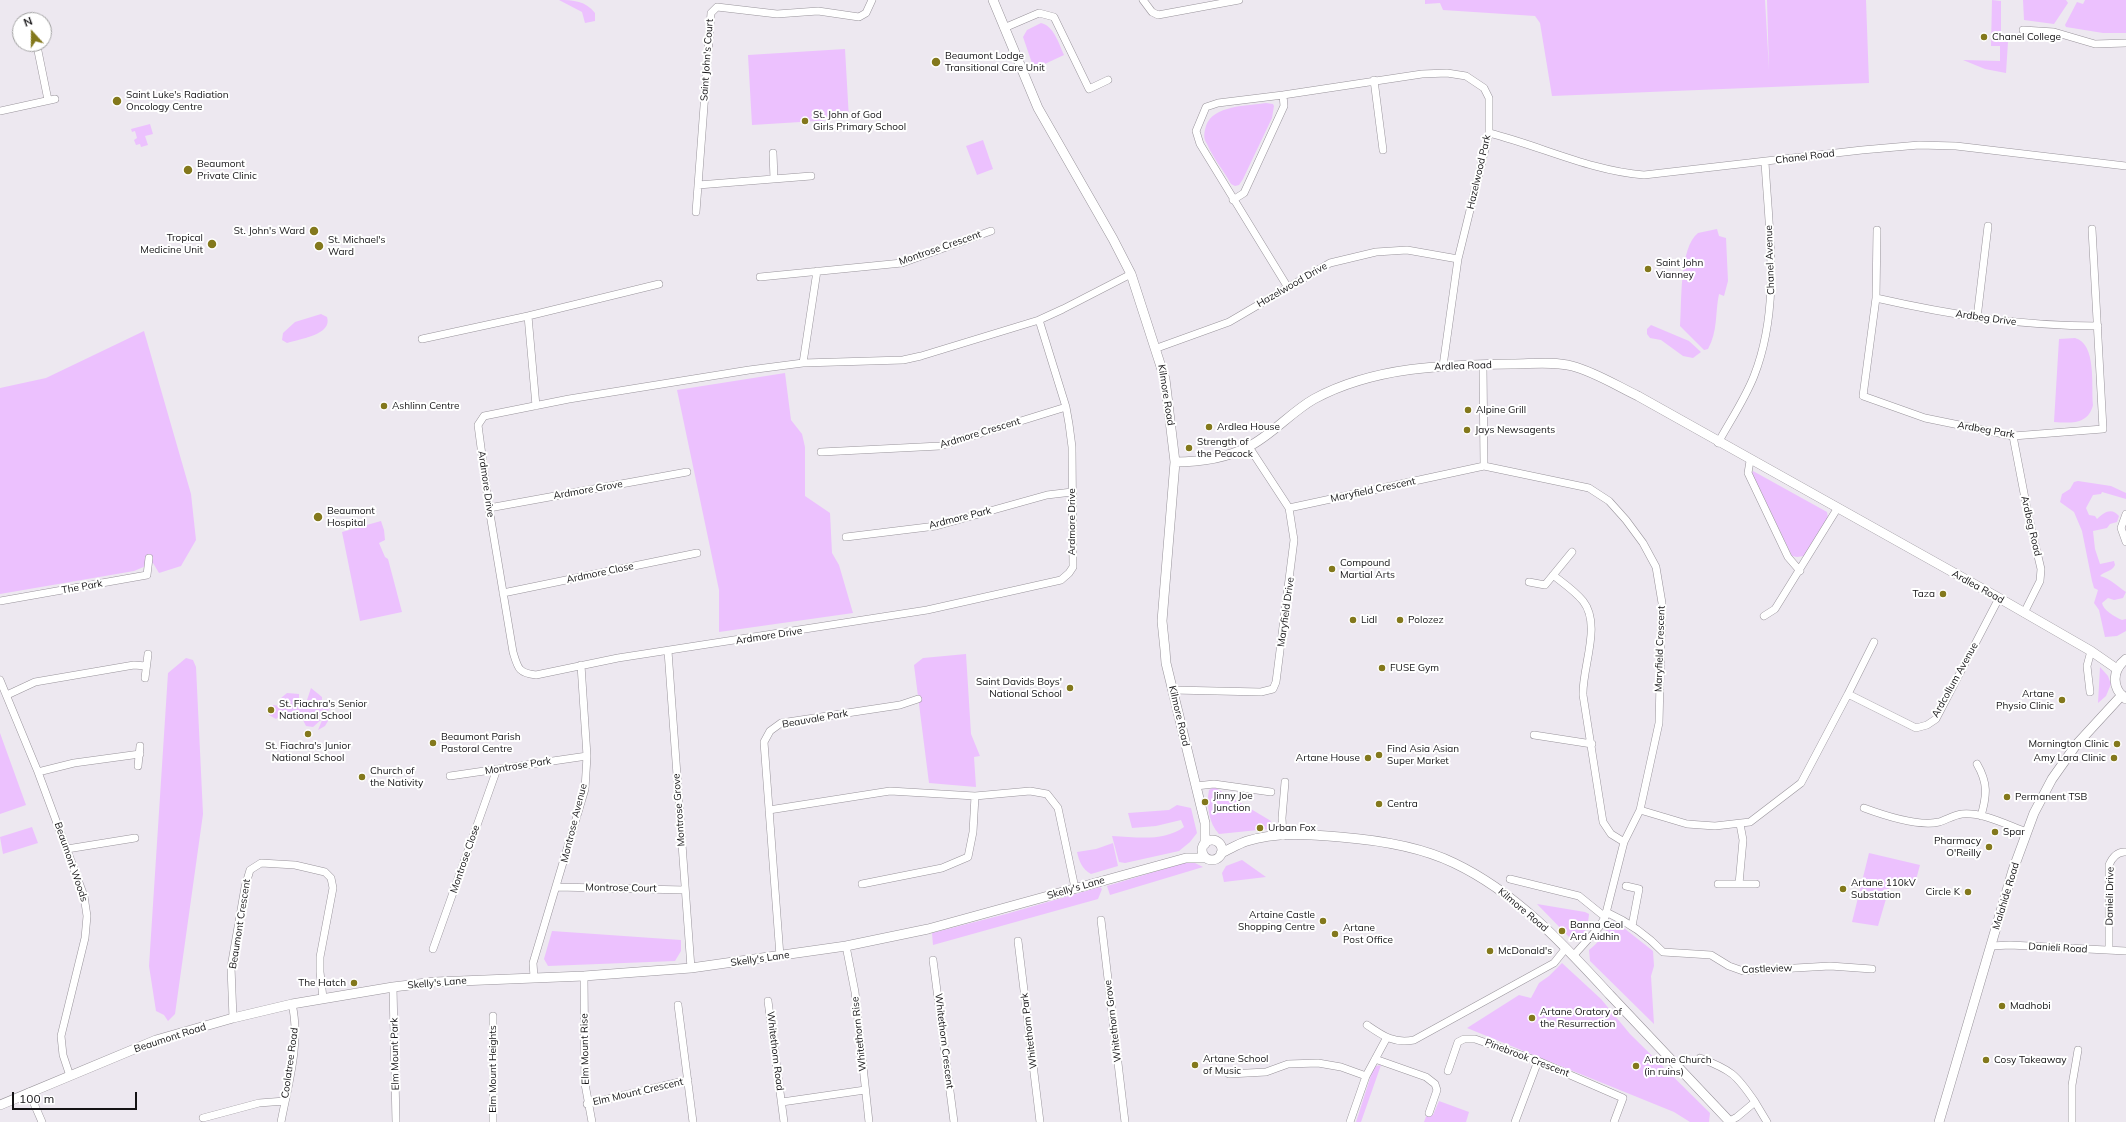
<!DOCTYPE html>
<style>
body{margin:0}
#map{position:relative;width:2126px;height:1122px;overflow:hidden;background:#ede8f0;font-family:Mulish,sans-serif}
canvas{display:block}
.north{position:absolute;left:12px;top:12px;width:40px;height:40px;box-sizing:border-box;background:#fff;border:1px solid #a1a1a1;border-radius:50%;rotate:339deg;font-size:11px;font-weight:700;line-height:16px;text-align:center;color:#141315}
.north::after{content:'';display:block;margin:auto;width:14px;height:18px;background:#83781c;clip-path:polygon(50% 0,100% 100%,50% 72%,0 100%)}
.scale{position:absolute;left:12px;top:1092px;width:125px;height:18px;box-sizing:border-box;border:2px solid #141315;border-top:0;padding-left:5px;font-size:12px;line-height:14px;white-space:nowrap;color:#141315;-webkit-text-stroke:3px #fff;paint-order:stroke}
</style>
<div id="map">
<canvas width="2126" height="1122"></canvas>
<div class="north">N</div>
<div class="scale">100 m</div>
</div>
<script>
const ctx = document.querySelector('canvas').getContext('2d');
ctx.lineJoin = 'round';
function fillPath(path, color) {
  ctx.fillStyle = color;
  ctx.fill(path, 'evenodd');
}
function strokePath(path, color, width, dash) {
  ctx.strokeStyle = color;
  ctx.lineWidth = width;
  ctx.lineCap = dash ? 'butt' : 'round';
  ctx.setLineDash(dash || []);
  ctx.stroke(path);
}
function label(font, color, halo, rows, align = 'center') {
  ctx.font = font + ' Mulish,sans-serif';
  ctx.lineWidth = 4;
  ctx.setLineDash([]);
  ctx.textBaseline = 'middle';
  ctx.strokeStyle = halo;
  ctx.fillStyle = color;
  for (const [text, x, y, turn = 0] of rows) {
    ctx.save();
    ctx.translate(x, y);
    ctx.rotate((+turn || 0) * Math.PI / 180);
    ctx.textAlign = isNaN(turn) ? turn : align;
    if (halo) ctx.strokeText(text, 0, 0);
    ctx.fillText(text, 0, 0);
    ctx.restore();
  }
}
fillPath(new Path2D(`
 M559,0c14,0 27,1 36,13v8l-10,2 -3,-11z
 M1425,0h340l4,70 -2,-70h99l3,83 -317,13 -12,-73 -5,-7 -92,-6 -3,-7 -15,1z
 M1992,0l9,1v41h7l-2,31 -21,-4 -22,-9 37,1v-15h-9z
 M2023,0h43l2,3 -14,21 -30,-4z
 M2085,0h41v33h-23l-37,-6 -1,-2 12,-23 6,2z
 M1041,23c13,3 18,21 23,32l-30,14 -11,-32 4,-7z
 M845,49l4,70 -97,6 -4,-70z
 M1266,103l7,1 1,2 -2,12 -29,61 -4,6 -4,1 -4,-2c-7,-13 -18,-26 -24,-40 -4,-6 -3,-11 -1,-18 7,-21 41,-20 60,-23z
 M150,124l3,10 -8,2 3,9 -7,2 -1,-3 -4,1 -2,-5 3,-2 -2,-7 -3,1 -1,-3z
 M983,140l10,29 -16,6 -11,-29z
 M1717,229l2,7 7,2 2,43 -4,15 -5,-2c-4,19 -1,37 -11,55l-4,1 -24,-24c2,-24 -1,-78 18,-93z
 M321,314l6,3c6,18 -28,22 -40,26l-5,-3 1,-7 12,-11z
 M1651,325l38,16 12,11 -8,6 -10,-2 -22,-16 -11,-2 -3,-4v-5z
 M144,331l47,163 5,46 -15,26 -22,7 -6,-10 -19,8 -134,23v-206l46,-10z
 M2075,338c22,6 16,48 18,67 -5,20 -22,18 -39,17l5,-83z
 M785,373l6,47 11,14 3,13v49l25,17 2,40 7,12 14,48 -134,19v-42l-42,-200z
 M1753,471l74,41 1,6 -24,38 -7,1 -5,-1 -40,-83z
 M2078,481l33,5 15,7v6l-24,-7 -1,2 -8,1 -7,13 3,7 6,1 2,3c7,-7 15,-12 22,-3l-2,6 -7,2 -3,4 -14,3 2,18 5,15 14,-3 1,4c-3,7 -11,6 -15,11 11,3 18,11 26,16l-3,6 -9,2 -6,-2 -6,5c1,7 13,14 20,17l4,-1v12l-9,5 -12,1 -6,-27 -5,-7 4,-13 -4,-2 -2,-7 -10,-50 -8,-19 -14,-10 2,-8 8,-5 4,-7z
 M381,521l3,9 1,10 -6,3 6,14 3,2 14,53 -42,9 -18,-89z
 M966,654l5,80 9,22 -6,1 2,30 -47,-4 -15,-118 9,-7z
 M186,658l7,2 3,7 7,147 -28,200 -7,7 -4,-6 -8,-4 -7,-45 19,-293z
 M2100,667l8,9 3,8 -5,12 -8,7z
 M311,688l11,9v6l8,5 -4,6 2,7 -3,5 -7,4 5,-12 -10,9 -7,-1 -5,-10h-12l-5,-3 -8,6 -7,-4v-7l4,-3 7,1 1,-8 6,-5 12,1v12l7,-3z
 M0,733l26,72 -26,9z
 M1214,787l57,34 -3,8 -49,5c-10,-10 -13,-30 -10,-44z
 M1177,805l14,3 6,25 -7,9 -11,9 -54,12 -6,-1 -7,-26c25,1 51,6 72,-9l-3,-7 -25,6 -24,2 -4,-15 41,-3z
 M32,827l6,16 -35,11 -3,-17z
 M1113,843l5,23 -27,8c-9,-5 -12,-13 -14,-22l19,-3z
 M1869,853l51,12 -6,22 -23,-5 -13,44 -26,-4z
 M1242,860l24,17 -42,5 -2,-9 4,-7z
 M1184,863h11l8,4 -93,28 -3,-9z
 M1100,887l2,2 -4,10 -165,46 -1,-12 74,-19z
 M1537,904l48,8 4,2c-1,11 -4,27 -18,25z
 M1615,921l38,30 1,15 -3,10 3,48 -64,-63 -1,-11c10,-8 16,-16 21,-28z
 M552,931l129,9v11l-6,10 -127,5 -4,-7z
 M1562,963l39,36 29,35 80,79 -1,9h-19l-16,-10 -207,-84 52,-33 12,3 8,-15 10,-7z
 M1381,1065l-20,57h-5l17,-53 3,-3z
 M1439,1101l30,11 -3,10h-42l3,-8 6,1z`), '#ecc1fe');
const street = new Path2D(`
 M1143,0l9,12 6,3 81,-15
 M1004,28l35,-15 15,4 35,72 19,-9
 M2023,30l31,2 41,12 31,-1
 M38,51l10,49
 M1374,80l9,70
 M0,111l55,-12
 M1489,133c52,13 102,38 155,42l218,-25 57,-5 37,1 170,20
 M773,153l1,26
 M698,185l113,-9
 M1233,200l11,-7 40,-87 -1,-11
 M696,212l15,-199 6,-6 60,7 41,-3 41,6 7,-4 6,-13
 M1877,230l-1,68 -13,98 62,22 88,18 90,-7 -11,-200
 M760,277l142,-14 89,-32
 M1287,286l-87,-142 -4,-13 10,-24 12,-4 65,-8 139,-21 25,-1 19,3 18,12 5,10v35l-31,126 -15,107
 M1876,298c75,17 145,28 222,28
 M528,316l8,90
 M1977,318l11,-92
 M1039,320l27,87 3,17 3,23 1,120 -4,6 -8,7 -134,30 -309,48 -82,17c-18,-2 -18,-7 -23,-23l-24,-144 -11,-83 6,-9 85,-17 180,-29 54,-7 100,-3 18,-4 118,-36 24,-11 68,-35
 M422,339l106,-23 131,-32
 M1157,348l72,-26 101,-59 46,-11 31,-2 51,9
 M803,363l14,-92
 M1483,365l1,101
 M2013,436l15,78 13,55 -1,12 -16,32
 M1718,443c12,-22 27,-44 36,-67 27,-69 15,-143 11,-214
 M821,452l119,-6 126,-39
 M1750,461l-2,12 40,84 12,14
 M489,508l198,-36
 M1289,508l195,-42 105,22 20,13 17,19 17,23 13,24 6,36 -3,120 -19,87 -16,32 -19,75 -5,9 -26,29
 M2126,514l-5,14 5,14
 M846,537l90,-11 111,-31 25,-3
 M1553,575c10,8 22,16 30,26 19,24 -1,66 0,94l20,127 8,12 13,8
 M1529,582l16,3 27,-33
 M503,593l194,-40
 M0,601l147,-26 2,-17
 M1764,616l11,-7 62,-100
 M668,651l23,317
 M145,678l3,-24
 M0,680l38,92 46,124 3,20 -2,22 -24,98 2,19 7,21
 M1173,690l88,2 12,-3 3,-7 18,-142 -5,-32 -40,-61
 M2090,692l-3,-26 4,-15
 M1848,694l26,-52
 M7,695l28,-13 99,-17 12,1
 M1534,735l58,9
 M1977,764c11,19 10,31 4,52
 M138,766l2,-20
 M38,772l36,-9 66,-9
 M450,776l137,-20
 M1196,786l18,-2 57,8
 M1864,808c19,7 54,19 75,14 7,-2 15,-7 23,-8 21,-2 45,11 65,18
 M769,810l121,-19 85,5 55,-5 17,3 11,14 17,80
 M1640,810l47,14 28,2 35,-4 51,-39 47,-89 68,34 11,-3 9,-6 63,-121
 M1283,836l-1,-18 3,-36
 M67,849l68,-11
 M1510,879l69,17 26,21
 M862,884l80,-16 26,-11 5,-25 2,-36
 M1718,884h38
 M1739,884l4,-44 -3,-16
 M1626,886l13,3 -7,37
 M557,887l128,3
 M1606,912c22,10 41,23 57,40l48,3 18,11 14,5 87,-5 42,3
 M1101,920l24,202
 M1018,941l22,181
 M846,946l9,46 14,130
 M1991,946l19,-1 116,6
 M433,949l64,-180
 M2109,950v-85c3,-7 8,-14 17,-13
 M780,956l-16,-214 6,-11 11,-8 119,-18 18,-6
 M933,960l21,162
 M584,976l1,108 7,38
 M534,977l-1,-14 52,-174 2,-33 -6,-91
 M393,987l3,135
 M768,1001l16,121
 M678,1005l15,117
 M233,1018l-2,-51 14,-80 5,-17 11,-7 34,2 30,7 6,6 2,10 -13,69v15l3,26
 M1367,1025c16,11 27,19 47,15l140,-77 12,-15
 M1700,1058c31,12 36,16 55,44
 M1375,1059l51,18 9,7 2,6 -8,23
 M1448,1071l10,-29 6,-3h11l63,22 85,37 -9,24
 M1229,1074l37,-2 22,-8 30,-1 23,4 25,9
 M29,1092l13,30
 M782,1102l83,-12
 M587,1104l101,-24
 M203,1118l56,-15 26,-2
 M281,1122c7,-37 20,-80 11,-118
 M493,1122v-106
 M1350,1122l16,-46 20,-37
 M1515,1122l23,-61
 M1728,1122l9,-5 18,-15 12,20
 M2072,1122v-37l6,-35`);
const secondary = new Path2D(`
 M993,0l45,108 75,131 18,35 34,105 10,83 -13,159 3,29 1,13 39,160v21
 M1175,462c24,0 51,-4 73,-15 24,-12 43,-35 66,-48 61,-33 131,-34 198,-35 20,0 41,-3 60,2 23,6 45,20 66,30l361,202 92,53 26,18
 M2126,659c-14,11 -15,29 0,40
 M1202 850a10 10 0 1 1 20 0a10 10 0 1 1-20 0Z
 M1221,853c9,-4 17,-9 26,-12 28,-9 63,-7 93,-4 38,3 79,9 114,26 63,30 110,82 156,132 40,42 80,85 120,127
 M0,1105l156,-65 77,-22 59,-14 101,-17 42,-5 149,-6 107,-8 155,-22 82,-17 258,-71h19
 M1939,1122l74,-252 21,-57 18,-34 24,-34 46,-50`);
strokePath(street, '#99949b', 8);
strokePath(secondary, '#99949b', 10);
strokePath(street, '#fff', 7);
strokePath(secondary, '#fff', 9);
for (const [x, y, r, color] of [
 [1984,37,4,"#83781c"],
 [936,62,5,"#83781c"],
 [117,101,5,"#83781c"],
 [805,121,4,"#83781c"],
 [188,170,5,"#83781c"],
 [314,231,5,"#83781c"],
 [212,244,5,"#83781c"],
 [319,246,5,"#83781c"],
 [1648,269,4,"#83781c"],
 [384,406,4,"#83781c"],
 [1468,410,4,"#83781c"],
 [1209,427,4,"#83781c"],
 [1467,430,4,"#83781c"],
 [1189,448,4,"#83781c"],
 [318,517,5,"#83781c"],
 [1332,569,4,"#83781c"],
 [1943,594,4,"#83781c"],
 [1353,620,4,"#83781c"],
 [1400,620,4,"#83781c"],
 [1382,668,4,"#83781c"],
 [1070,688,4,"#83781c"],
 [2062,700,4,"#83781c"],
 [271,710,4,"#83781c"],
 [308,734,4,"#83781c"],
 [433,743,4,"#83781c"],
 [2117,744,4,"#83781c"],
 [1379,755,4,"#83781c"],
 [1368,758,4,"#83781c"],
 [2114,758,4,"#83781c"],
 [362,777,4,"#83781c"],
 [2007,797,4,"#83781c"],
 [1205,802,4,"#83781c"],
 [1379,804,4,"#83781c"],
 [1260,828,4,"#83781c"],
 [1995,832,4,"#83781c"],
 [1989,847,4,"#83781c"],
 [1843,889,4,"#83781c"],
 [1968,892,4,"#83781c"],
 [1323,921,4,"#83781c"],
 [1562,931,4,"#83781c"],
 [1335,934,4,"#83781c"],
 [1490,951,4,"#83781c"],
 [354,983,4,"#83781c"],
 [2002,1006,4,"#83781c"],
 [1532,1018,4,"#83781c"],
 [1986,1060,4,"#83781c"],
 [1195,1065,4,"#83781c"],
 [1636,1066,4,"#83781c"]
]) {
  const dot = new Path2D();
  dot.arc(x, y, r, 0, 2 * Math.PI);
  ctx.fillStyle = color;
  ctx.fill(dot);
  strokePath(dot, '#fff', 1.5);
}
label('10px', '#141315', '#fff', [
 ["Chanel College",1992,37],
 ["Beaumont Lodge",945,56],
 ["Transitional Care Unit",945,68],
 ["Saint Luke's Radiation",126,95],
 ["Oncology Centre",126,107],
 ["St. John of God",813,115],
 ["Girls Primary School",813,127],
 ["Beaumont",197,164],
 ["Private Clinic",197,176],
 ["St. John's Ward",305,231,"right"],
 ["Tropical",203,238,"right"],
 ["Medicine Unit",203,250,"right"],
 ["St. Michael's",328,240],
 ["Ward",328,252],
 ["Saint John",1656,263],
 ["Vianney",1656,275],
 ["Ashlinn Centre",392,406],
 ["Alpine Grill",1476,410],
 ["Ardlea House",1217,427],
 ["Jays Newsagents",1475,430],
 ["Strength of",1197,442],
 ["the Peacock",1197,454],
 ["Beaumont",327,511],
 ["Hospital",327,523],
 ["Compound",1340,563],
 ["Martial Arts",1340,575],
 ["Taza",1935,594,"right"],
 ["Lidl",1361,620],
 ["Polozez",1408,620],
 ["FUSE Gym",1390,668],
 ["Saint Davids Boys'",1062,682,"right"],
 ["National School",1062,694,"right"],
 ["Artane",2054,694,"right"],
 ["Physio Clinic",2054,706,"right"],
 ["St. Fiachra's Senior",279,704],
 ["National School",279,716],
 ["Beaumont Parish",441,737],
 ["Pastoral Centre",441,749],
 ["Mornington Clinic",2109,744,"right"],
 ["St. Fiachra's Junior",308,746,"center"],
 ["National School",308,758,"center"],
 ["Find Asia Asian",1387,749],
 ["Super Market",1387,761],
 ["Artane House",1360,758,"right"],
 ["Amy Lara Clinic",2106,758,"right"],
 ["Church of",370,771],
 ["the Nativity",370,783],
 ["Jinny Joe",1213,796],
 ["Junction",1213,808],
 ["Permanent TSB",2015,797],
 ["Centra",1387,804],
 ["Urban Fox",1268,828],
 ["Spar",2003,832],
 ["Pharmacy",1981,841,"right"],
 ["O'Reilly",1981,853,"right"],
 ["Artane 110kV",1851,883],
 ["Substation",1851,895],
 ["Circle K",1960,892,"right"],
 ["Artaine Castle",1315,915,"right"],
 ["Shopping Centre",1315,927,"right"],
 ["Banna Ceol",1570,925],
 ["Ard Aidhin",1570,937],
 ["Artane",1343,928],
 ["Post Office",1343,940],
 ["McDonald's",1498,951],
 ["The Hatch",346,983,"right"],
 ["Madhobi",2010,1006],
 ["Artane Oratory of",1540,1012],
 ["the Resurrection",1540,1024],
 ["Artane School",1203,1059],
 ["of Music",1203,1071],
 ["Artane Church",1644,1060],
 ["(in ruins)",1644,1072],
 ["Cosy Takeaway",1994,1060]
], 'left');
label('10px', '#141315', '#fff', [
 ["Saint John's Court",707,60,-86],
 ["Chanel Road",1805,157,-7],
 ["Hazelwood Park",1479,172,-77],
 ["Montrose Crescent",940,248,-19],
 ["Chanel Avenue",1770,260,-92],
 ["Hazelwood Drive",1292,285,-30],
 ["Ardbeg Drive",1986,318,8],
 ["Ardlea Road",1463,366,-2],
 ["Kilmore Road",1166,395,81],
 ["Ardbeg Park",1986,430,10],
 ["Ardmore Crescent",980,433,-17],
 ["Ardmore Drive",486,484,82],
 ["Ardmore Grove",588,490,-10],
 ["Maryfield Crescent",1373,490,-12],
 ["Ardmore Park",960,518,-14],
 ["Ardmore Drive",1072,522,-90],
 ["Ardbeg Road",2031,526,77],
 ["Ardmore Close",600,573,-12],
 ["The Park",82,587,-10],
 ["Ardlea Road",1978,587,29],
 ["Maryfield Drive",1286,612,-82],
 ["Ardmore Drive",769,636,-9],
 ["Maryfield Crescent",1660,649,-88],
 ["Ardcollum Avenue",1955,680,-61],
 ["Kilmore Road",1179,716,77],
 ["Beauvale Park",815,719,-10],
 ["Montrose Park",518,766,-9],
 ["Montrose Grove",679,810,-94],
 ["Montrose Avenue",574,823,-76],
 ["Montrose Close",465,859,-71],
 ["Beaumont Woods",71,862,71],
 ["Montrose Court",621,888,1],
 ["Skelly's Lane",1076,888,-16],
 ["Malahide Road",2006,896,-73],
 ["Danieli Drive",2110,896,-89],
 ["Kilmore Road",1523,910,40],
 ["Beaumont Crescent",240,924,-81],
 ["Danieli Road",2058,948,3],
 ["Skelly's Lane",760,959,-8],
 ["Castleview",1767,969,-2],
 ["Skelly's Lane",437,983,-5],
 ["Whitethorn Grove",1113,1021,-97],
 ["Whitethorn Park",1029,1031,-97],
 ["Whitethorn Rise",859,1034,-96],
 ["Beaumont Road",170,1038,-18],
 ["Whitethorn Crescent",944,1041,83],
 ["Elm Mount Rise",585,1049,-91],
 ["Whitethorn Road",775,1051,83],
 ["Elm Mount Park",395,1054,-91],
 ["Pinebrook Crescent",1527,1058,21],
 ["Coolatree Road",290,1063,-82],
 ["Elm Mount Heights",493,1069,-90],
 ["Elm Mount Crescent",638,1092,-13]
]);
</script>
